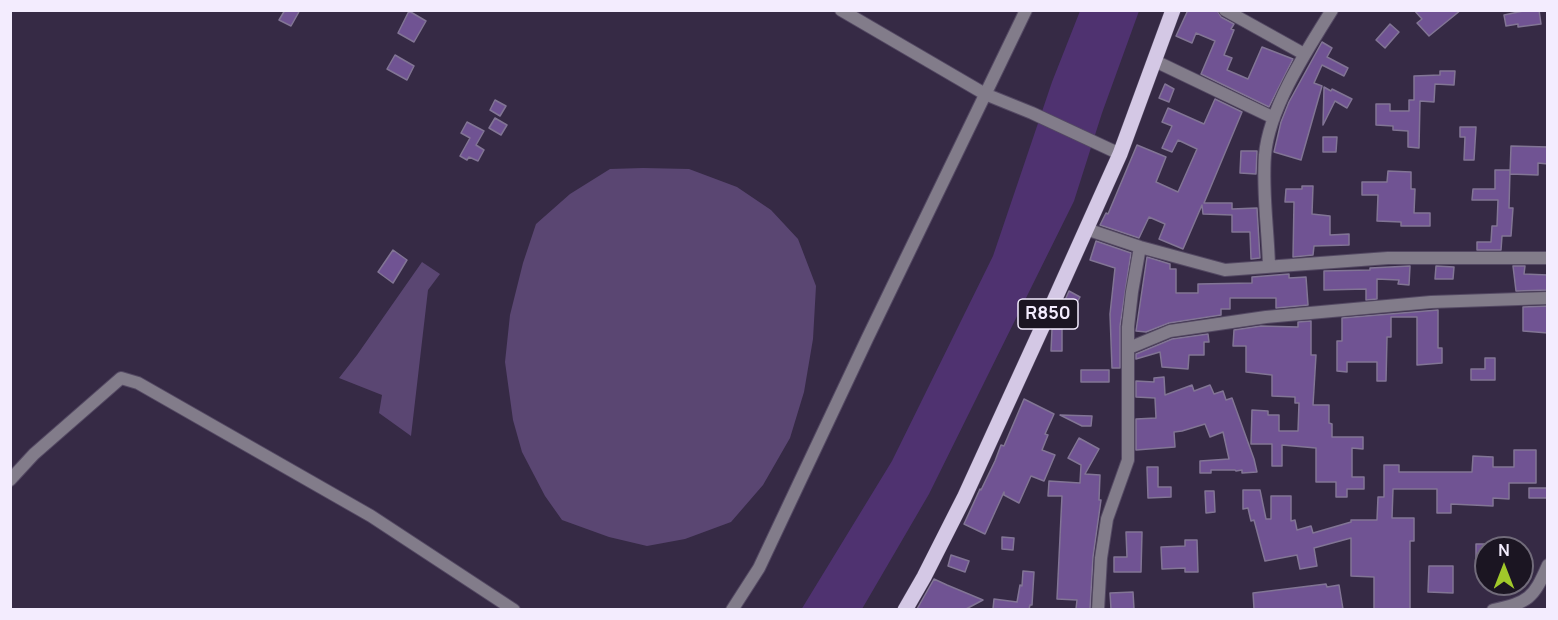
<!DOCTYPE html>
<style>
body{margin:0}
#map{position:relative;width:1558px;height:620px;overflow:hidden;background:#362a45;font-family:Manrope,sans-serif}
canvas{display:block}
.frame{position:absolute;inset:0;border:12px solid #f3ecfe;pointer-events:none}
.north{position:absolute;left:1474px;top:536px;width:60px;height:60px;box-sizing:border-box;background:#1b1522;border:2px solid #716b7a;border-radius:50%;rotate:0deg;font-size:16px;font-weight:700;line-height:24px;text-align:center;color:#f3ecfe}
.north::after{content:'';display:block;margin:auto;width:21px;height:27px;background:#a1c92a;clip-path:polygon(50% 0,100% 100%,50% 72%,0 100%)}
</style>
<div id="map">
<canvas width="1558" height="620"></canvas>
<div class="frame"></div>
<div class="north">N</div>
</div>
<script>
const ctx = document.querySelector('canvas').getContext('2d');
ctx.lineJoin = 'round';
function fillPath(path, color) {
  ctx.fillStyle = color;
  ctx.fill(path, 'evenodd');
}
function strokePath(path, color, width, dash) {
  ctx.strokeStyle = color;
  ctx.lineWidth = width;
  ctx.lineCap = dash ? 'butt' : 'round';
  ctx.setLineDash(dash || []);
  ctx.stroke(path);
}
function label(font, color, halo, rows, align = 'center') {
  ctx.font = font + ' Manrope,sans-serif';
  ctx.lineWidth = 5;
  ctx.setLineDash([]);
  ctx.textBaseline = 'middle';
  ctx.strokeStyle = halo;
  ctx.fillStyle = color;
  for (const [text, x, y, turn = 0] of rows) {
    ctx.save();
    ctx.translate(x, y);
    ctx.rotate((+turn || 0) * Math.PI / 180);
    ctx.textAlign = isNaN(turn) ? turn : align;
    if (halo) ctx.strokeText(text, 0, 0);
    ctx.fillText(text, 0, 0);
    ctx.restore();
  }
}
fillPath(new Path2D(`
 M643,168l46,1 48,18 34,23 27,29 18,47 -3,53 -9,53 -14,46 -27,47 -32,37 -46,17 -38,7 -38,-9 -47,-17 -17,-24 -23,-44 -9,-32 -8,-58 5,-47 13,-52 13,-39 34,-30 40,-25z
 M422,262l18,12 -12,16 -17,146 -32,-23 3,-18 -43,-17 18,-23z`), '#5a4672');
fillPath(new Path2D(`
 M1080,11h59l-37,102 -28,88 -145,293 -67,115 -61,1 91,-149 101,-205 59,-174z`), '#4f3270');
const building = new Path2D(`
 M285,10h15l-9,16 -12,-6z
 M1188,10h29l4,7 13,7 -3,5 3,1 -10,25 8,3 -5,12 21,9 14,-32 31,12 -24,48 -68,-33 14,-33 -19,-8 -4,10 -16,-7z
 M1414,10h47l-32,26 -12,-13 5,-4z
 M1528,10h11l2,14 -23,3v-3l-12,2 -2,-11z
 M409,11l17,10 -12,21 -16,-9z
 M1390,24l9,8 -14,16 -9,-8z
 M1322,42l10,6 -5,9 21,11 -4,8 -22,-11 -8,18 8,3 -21,74 -27,-8 7,-30 8,-20z
 M395,55l19,11 -7,14 -20,-11z
 M1440,71h15l-1,14 -19,-1 -1,18 -14,-1 -1,47 -11,-1v-16l-15,-1v-4l-17,-1v-21h14v7h19v-11h5v-24l26,-1z
 M1165,84l9,5 -5,13 -10,-4z
 M1324,87l7,4 1,-2 20,10 -5,9 -12,-7 -12,24z
 M1215,99l27,13 -38,91h28v6l25,-1 3,50 -9,1 -1,-27h-18v-17l-29,-1 -1,-9 -19,44 -24,-10 6,-15 -16,-7 -10,21 -39,-13 6,-12 2,1 29,-69 29,12 -10,25 22,10 19,-43 -19,-9 -6,12 -10,-4 10,-22 -10,-4 6,-14 36,16z
 M495,100l11,6 -6,10 -10,-6z
 M495,118l12,7 -6,10 -12,-7z
 M467,122l17,9 -8,14 8,5 -6,11 -9,-4 -2,3 -7,-4 10,-18 -9,-5z
 M1460,127h16l-2,33h-10l1,-23h-5z
 M1323,137h14l-1,15h-13z
 M1511,146l37,1v17l-10,-1v12l-28,-1z
 M1241,151h16l-1,23 -16,-1z
 M1495,170h15l-1,38h4l-2,28h-9l-1,14h-24v-8h14l1,-16h5l1,-26h-26l1,-11h22z
 M1388,171l23,1v17h4l-1,24h16v13h-29v-4l-24,-1 1,-26h-16v-13h25z
 M1302,186h11l-1,28 18,2v19l19,-1v11l-35,1 -1,9 -20,2 1,-55h-9l1,-13h16z
 M1096,241l35,12 -11,73v42h-8l-2,-54 5,-46 -25,-8z
 M393,250l14,10 -14,23 -15,-11z
 M1147,257l23,7v5h6v24h22v-9l54,-1v-6l37,-3v4l17,-1 2,28 -32,3v-10h-46v11h-9v6l-52,8 -23,9 -10,-1z
 M1410,266l-1,19 -11,-1 1,-4 -22,-1v20l-11,1v-11l-42,1v-19l46,-1v-2z
 M1436,266l18,1 -1,12h-18z
 M1513,266h12l-1,8 24,1v15l-32,1z
 M1069,291l11,6 -8,15 -10,-5z
 M1548,306v27l-25,-2v-24z
 M1438,310v38h4v15l-25,2v-48h-26v20h-4l-1,44h-9v-19h-30v10l-10,-1v-30h5v-23z
 M1311,321v34h5l-3,50h16v18l3,1v13h31v12l-11,-1v29h12v12h-17v8h-11v-15h-20v-34l-34,-3v21h-10v-22h-21l1,-34 16,1v4h11v16h19l1,-28h-4v-6l-23,-1v-21l-26,-3v-26h-13l1,-16 27,-4 37,1v-5z
 M1052,329h10v22h-11z
 M1208,334l1,8h-5v13h-15l-1,14 -26,-2 -2,-15 -24,7v-5l36,-15z
 M1485,358h10v22h-24v-11h14z
 M1081,370h28v12h-28z
 M1164,377l1,18 27,-10 2,6 16,-6 4,9 9,-3 3,9 6,-2 22,61 3,13 -15,1v-3l-6,1 -1,-1h-24v3h-11v-12l29,-2 -6,-27 -13,5 -5,-13 -23,7 -8,1 1,15 -39,3v-31l20,-1 -1,-20 -19,-1v-16l18,1v-4z
 M1024,399l30,15 -9,20 3,1 -6,15 13,5 -11,26 -13,-5 -12,27 -15,-8v-3l-19,42 -21,-10 16,-35 1,1 14,-29 6,-16 3,1z
 M1060,415l32,1 -1,10h-9z
 M1079,438l20,11 -14,25 15,1 -1,25h2l-8,57 -3,52h-14l1,-9 -20,-1 5,-103h-14l1,-15 31,2 1,-18 -13,-7z
 M1514,450h22v33h-27v16l-16,-1v8l-42,-2v9h-14v-24h-44l-1,29h22v23h-4v68h-36v-32l-23,-1v-38l-37,10 3,18 -17,3 -3,-14 -32,6 -11,-41 -3,1 -3,-13 -5,1v-19h17l6,29h5v-23h20v25l4,-1 2,10 14,-4 2,7 38,-11v-2h26l1,-23h6v-32h15v7h73l1,-16 20,1v10h21z
 M1147,467h11v20h13v10l-23,1z
 M1529,488h19v10h-19z
 M1205,491h9l1,21 -9,1z
 M1126,532h16l-1,40h-27v-15h13z
 M1002,537l12,1 -1,12 -11,-1z
 M1185,540h12l1,32h-13v-4l-23,1 -1,-22 24,-1z
 M1476,544h10v29h-10z
 M951,555l18,6 -4,11 -17,-6z
 M1429,566h24v27l-25,-1z
 M1023,571l11,1 -2,33h-2l-1,4h-36l1,-10 23,3 3,-17 2,1z
 M934,579l13,6 36,15 -17,9h-49z
 M1326,584l1,3 12,-2 4,24h-89l-1,-16z
 M1133,592l1,17h-23l-1,-16z`);
fillPath(building, '#705393');
strokePath(building, '#827595', 1.5);
const minor = new Path2D(`
 M841,10l144,84 47,19 88,41
 M1225,10l79,44
 M1155,61l119,57
 M1086,229l54,18 85,23 163,-12h160
 M1269,266c-1,-37 -7,-75 -4,-111 4,-47 42,-105 67,-145
 M1129,348l41,-17 96,-14 165,-15 117,-4
 M10,480l24,-26 87,-76 17,5 233,133 143,94
 M732,610l27,-42 108,-229 159,-329
 M1098,610l3,-52 6,-39 21,-59v-133l4,-35 8,-45
 M1493,610c36,-8 40,-11 55,-45`);
const primary = new Path2D(`
 M905,610l19,-33 40,-79 81,-177 75,-167 53,-144`);
strokePath(minor, '#544963', 14);
strokePath(primary, '#544963', 16);
strokePath(minor, '#827c8a', 12);
strokePath(primary, '#d4c8e5', 15);
for (const [x, y, w] of [
 [1048,314,60]
]) {
  const box = new Path2D();
  box.roundRect(x - w / 2, y - 15, w, 30, 4.5);
  ctx.fillStyle = '#1b1522';
  ctx.fill(box);
  strokePath(box, '#f3ecfe', 1.5);
}
label('bold 18px', '#f3ecfe', null, [
 ["R850",1048,314]
]);
</script>
